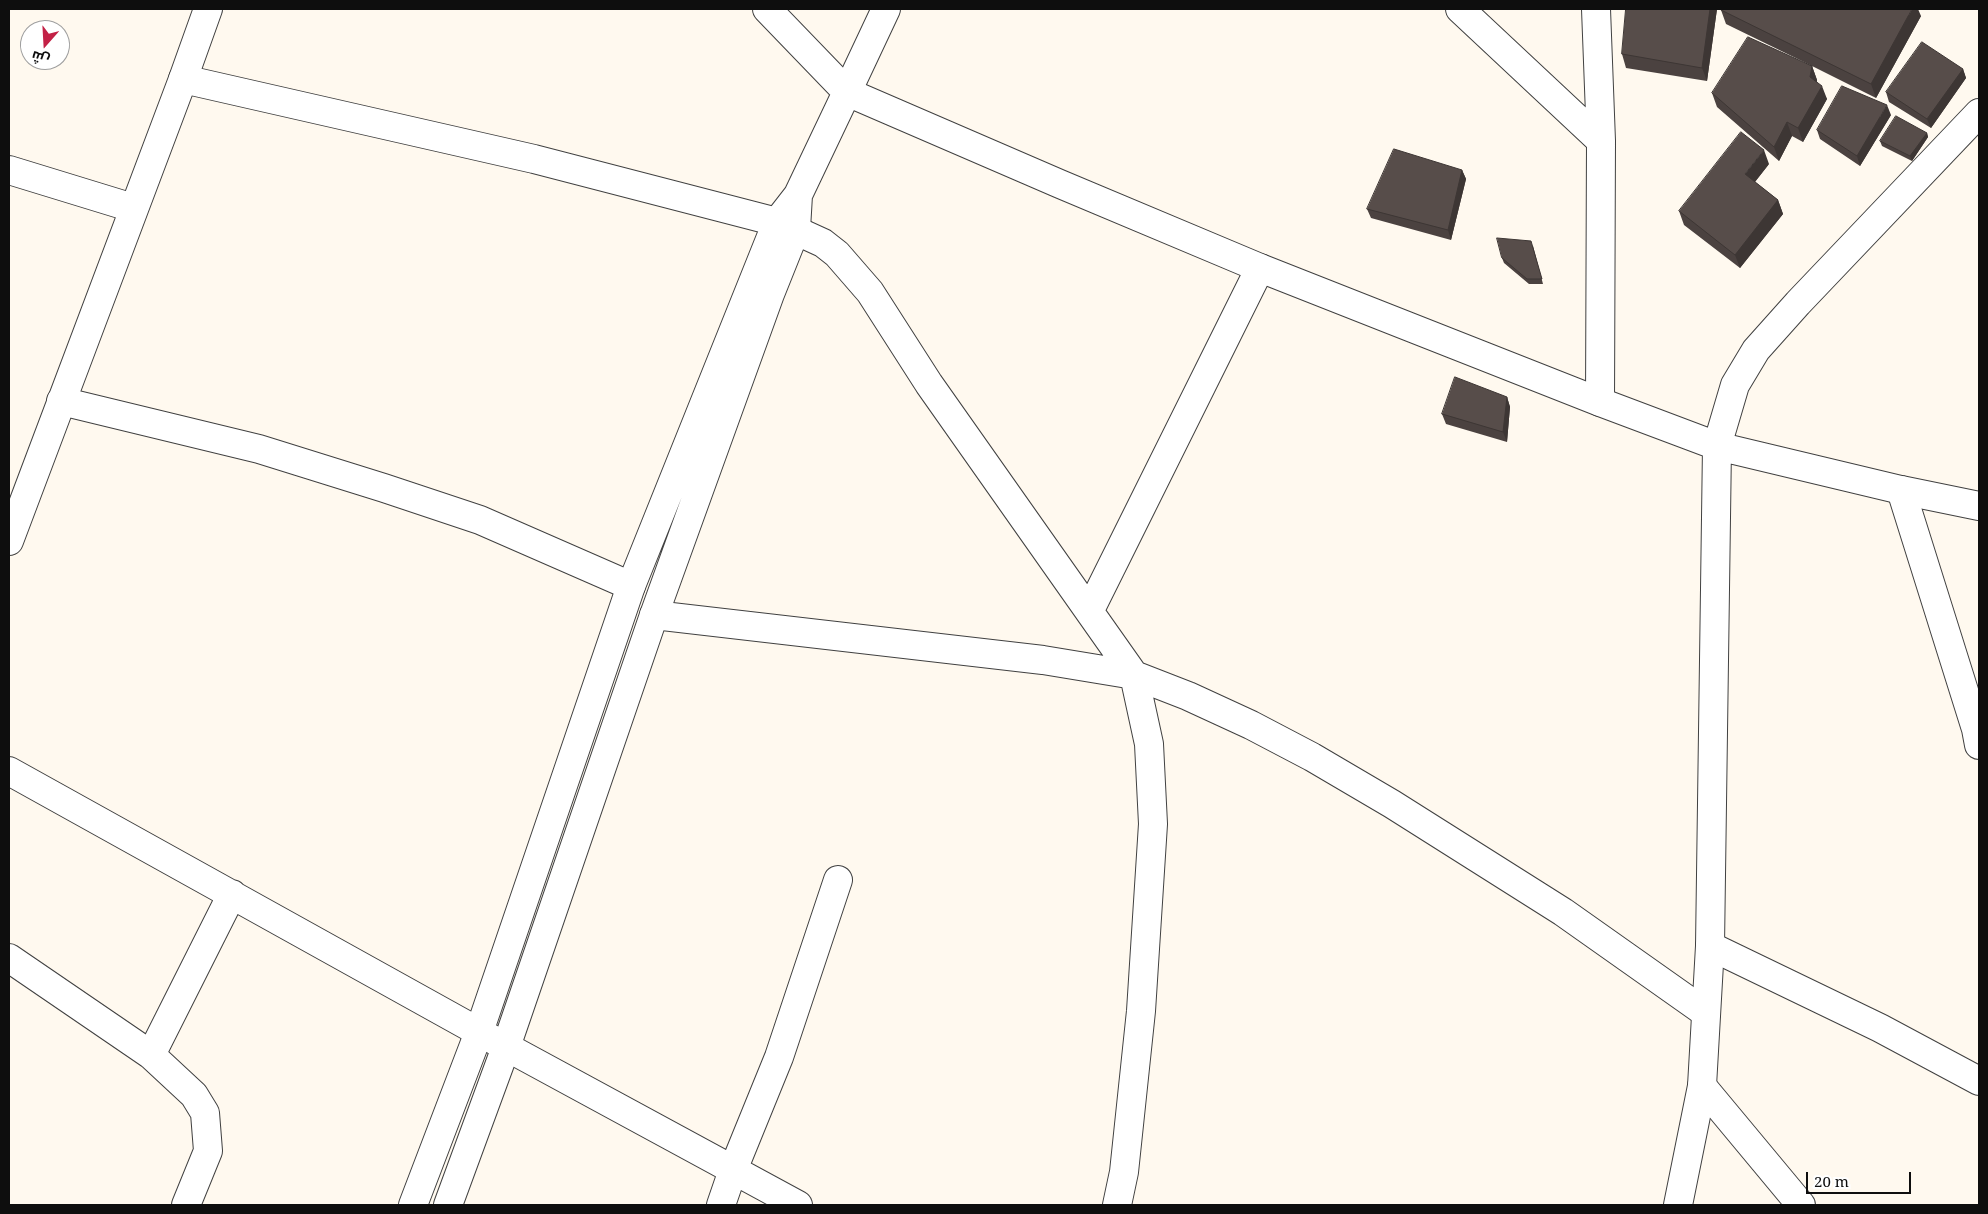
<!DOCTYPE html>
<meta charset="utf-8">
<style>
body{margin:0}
#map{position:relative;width:1988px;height:1214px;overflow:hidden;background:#fff9ef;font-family:"Noto Serif",Cairo,serif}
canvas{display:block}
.frame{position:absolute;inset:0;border:10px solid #0e0e0e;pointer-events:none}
.north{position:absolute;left:20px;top:20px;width:50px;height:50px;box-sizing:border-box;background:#fff;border:1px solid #9f9f9f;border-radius:50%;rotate:199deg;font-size:14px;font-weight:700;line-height:20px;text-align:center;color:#0e0e0e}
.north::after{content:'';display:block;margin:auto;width:18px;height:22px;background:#c32146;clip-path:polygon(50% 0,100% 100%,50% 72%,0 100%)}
.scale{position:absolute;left:1806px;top:1172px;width:105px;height:22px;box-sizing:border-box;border:2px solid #0e0e0e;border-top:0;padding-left:6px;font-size:15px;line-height:18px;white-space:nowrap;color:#0e0e0e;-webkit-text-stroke:4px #fff;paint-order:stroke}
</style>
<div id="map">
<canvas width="1988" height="1214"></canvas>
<div class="frame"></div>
<div class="north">ش</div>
<div class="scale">20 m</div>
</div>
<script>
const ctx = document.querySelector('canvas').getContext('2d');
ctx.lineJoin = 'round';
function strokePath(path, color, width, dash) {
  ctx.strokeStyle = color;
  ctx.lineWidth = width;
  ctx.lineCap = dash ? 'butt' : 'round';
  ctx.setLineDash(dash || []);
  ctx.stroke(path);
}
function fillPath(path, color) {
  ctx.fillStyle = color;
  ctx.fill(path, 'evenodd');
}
const minor = new Path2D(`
 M1460,9l141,132
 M1596,9l5,132 -1,261
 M183,79l351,80 243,63 46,21 14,11 33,38 59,92 205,291 15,69 4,80 -12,187 -17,161 -7,33
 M847,92l39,-83
 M9,170l124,38
 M61,401l198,48 125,39 96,32 151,66
 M1901,490l75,239 3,16
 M1090,610l170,-342
 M654,615l389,45 91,15 54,21 63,29 61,32 80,47 171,108 143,101
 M9,771l470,261 319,173
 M1710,946l170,82 99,53
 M9,958l142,97 43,40 11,18 3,38 -22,54
 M151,1055l81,-161
 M1702,1086l99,119
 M721,1205l12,-35 46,-113 59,-177`);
const tertiary = new Path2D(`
 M767,9l80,83 213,92 200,84 340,134 117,44 184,44 78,16
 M9,541l174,-462 25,-70
 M413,1205l66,-173 152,-446 146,-364 21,-27 49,-103
 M448,1205l58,-158 148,-432 116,-321 26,-65 2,-34
 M1678,1205l24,-119 8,-140 7,-500 18,-61 21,-35 42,-47 181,-190`);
strokePath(minor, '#414141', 30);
strokePath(tertiary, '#414141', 30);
strokePath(minor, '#fff', 28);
strokePath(tertiary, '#fff', 28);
fillPath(new Path2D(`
 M1626,9h91l-10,72 -81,-13 -4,-14z
 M1721,10l200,6 -45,82 -64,-32 5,14v2l10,17 -24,43 -11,-6 -13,25 -62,-54 -5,-14 98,-28 -84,-41z
 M1963,69l3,9 -35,50 -42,-26 -3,-10z
 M1891,115l-31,51 -40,-27 -3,-9z
 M1927,133l1,4 -16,24 -30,-15 -2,-5z
 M1769,164l-14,18 23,18 5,14 -43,54 -56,-43 -5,-14z
 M1462,170l4,9 -15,61 -80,-22 -4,-9z
 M1533,246l10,38h-14l-25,-21 -2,-5z
 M1507,397l3,10 -3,35 -61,-18 -4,-10z`), '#4b4240');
fillPath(new Path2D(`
 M1710,9h7l-10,72 -5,-13z
 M1912,9h6l3,7 -45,82 -5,-14z
 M1812,66l5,14 -2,10 -5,-13z
 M1963,69l3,9 -35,50 -4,-9z
 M1822,86l5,13 -24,43 -5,-14z
 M1887,105l4,10 -31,51 -3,-10z
 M1787,122l5,14 -13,25 -5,-14z
 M1927,133l1,4 -16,24 -2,-5z
 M1764,150l5,14 -19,24 -5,-14z
 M1462,170l4,9 -15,61 -3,-10z
 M1778,200l5,14 -43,54 -5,-13z
 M1507,397l3,10 -3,35 -4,-10z`), '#3d3634');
const building = new Path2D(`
 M1626,9h84l-8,59 -80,-14z
 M1721,9h191l-41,75 -150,-74z
 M1748,37l64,29 -2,11 12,9 -24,42 -11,-6 -13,25 -62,-54z
 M1922,42l41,27 -36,50 -41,-27z
 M1842,86l45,19 -30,51 -40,-26z
 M1896,116l31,17 -17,23 -30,-15z
 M1741,132l23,18 -19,24 33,26 -43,55 -56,-44z
 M1394,149l68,21 -14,60 -81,-21z
 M1497,238l34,3 11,38h-15l-25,-21z
 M1455,377l52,20 -4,35 -61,-18z`);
fillPath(building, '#574d4a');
strokePath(building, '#3d3634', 1);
</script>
